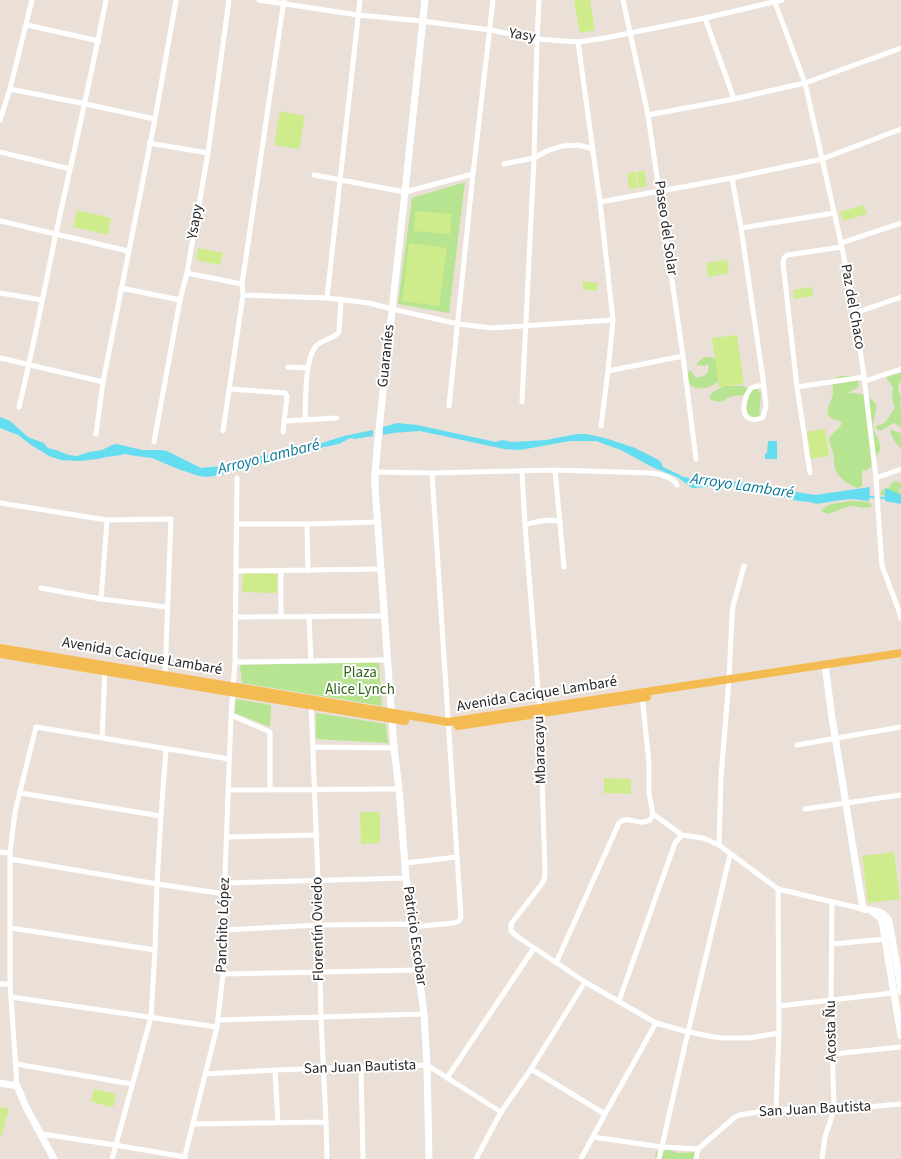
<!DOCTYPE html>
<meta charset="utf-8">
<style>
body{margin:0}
canvas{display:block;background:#eae0d7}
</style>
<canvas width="901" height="1159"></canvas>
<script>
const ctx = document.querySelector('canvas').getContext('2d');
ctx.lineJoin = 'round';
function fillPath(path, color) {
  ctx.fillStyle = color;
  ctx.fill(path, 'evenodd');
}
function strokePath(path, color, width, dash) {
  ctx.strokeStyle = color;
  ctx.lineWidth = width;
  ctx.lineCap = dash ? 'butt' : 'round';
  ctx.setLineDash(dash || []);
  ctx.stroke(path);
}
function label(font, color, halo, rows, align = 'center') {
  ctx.font = font + ' "Source Sans 3",sans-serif';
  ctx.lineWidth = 4;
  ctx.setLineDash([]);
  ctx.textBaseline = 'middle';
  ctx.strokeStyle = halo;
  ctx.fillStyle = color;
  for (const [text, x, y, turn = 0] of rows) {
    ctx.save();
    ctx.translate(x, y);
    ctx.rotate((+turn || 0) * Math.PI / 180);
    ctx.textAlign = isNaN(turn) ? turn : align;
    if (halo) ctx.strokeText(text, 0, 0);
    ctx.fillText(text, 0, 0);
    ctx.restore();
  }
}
fillPath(new Path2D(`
 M465,182l-16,131 -51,-9 14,-106z
 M704,357h5l8,2 2,22c-11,8 -20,11 -31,2v-10l1,-2h2l4,6c9,1 16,-3 13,-13h-2l-1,2 -8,-1v-2z
 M901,373v8l-2,3 -1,5 3,9 -1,8 1,4v19l-2,-3 -5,-3 -14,8 -4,-3v-2l9,-3 10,-15 -3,-9 1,-12 -6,-8v-2z
 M842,376h11l5,3 1,7c-3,4 -8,4 -11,7 10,0 17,0 25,8 2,2 3,3 3,7 0,6 -3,12 -3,19 1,8 11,16 6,25 -1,3 -4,4 -5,6 -5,7 0,11 -12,13v15l-4,2c-8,-2 -21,-11 -23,-20 -2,-5 0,-10 -2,-16 -2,-5 -4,-9 -4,-15l11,-10 2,-5c-4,-2 -8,-2 -11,-4 -8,-6 1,-17 2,-24 0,-4 -1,-8 0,-12l4,-5z
 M724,386h19l3,1 2,2h10l3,5 -2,23 -5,2 -7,-2 -1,-10 2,-7 -1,-5 -15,1 -11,6 -10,-2 -2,-4 6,-5z
 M892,430l7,3 2,-1v17l-6,-7 -5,-11z
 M895,481l6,2v6l-3,1 3,2v3l-15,1 -6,-2 2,-4 7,-2 2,-4z
 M850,501l19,1 3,3 -1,2c-7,2 -13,-1 -20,-1 -8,1 -15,6 -23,8l-7,-3c7,-9 19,-8 29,-10z
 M379,662l3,44 -140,-23 -2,-18z
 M236,699l35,6 -1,22 -35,-14z
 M316,713l70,11 2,19 -72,-4z
 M667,1149l11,4 18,-1 1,7h-41l-1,-4 2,-4h6z`), '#b7e491');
fillPath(new Path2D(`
 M574,0h16l5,30 -15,3z
 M280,111l25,5 -6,33 -25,-4z
 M644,170l3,16 -8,2 -3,-16z
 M635,172l3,16 -9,1 -2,-16z
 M864,205l3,9 -24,7 -3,-9z
 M77,210l34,8 -3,17 -35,-8z
 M415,211l37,3 -2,20 -36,-3z
 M409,243l38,5 -8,58 -37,-5z
 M198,248l25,5 -3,12 -24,-5z
 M727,260l2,13 -21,4 -2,-14z
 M583,281l15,2 -1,8 -15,-2z
 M812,287l1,9 -19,3 -1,-9z
 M737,335l7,49 -25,3 -7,-49z
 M825,429l4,27 -18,3 -4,-27z
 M243,573l34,1v19l-35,-1z
 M604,778l27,1v15l-27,-1z
 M360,812h20v31l-19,1z
 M894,852l6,47 -32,4 -6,-47z
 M94,1089l22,5 -3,13 -22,-5z
 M0,1107l9,2 -8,27h-1z`), '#cfec8c');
fillPath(new Path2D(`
 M0,417l10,4 18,16 16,6 4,5 8,2 13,5 8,1 12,-4 13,-2 10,-5 5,-1 25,6h19l6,1 34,17 21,-2 5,8 -20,3 -8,-1 -21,-7 -26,-11 -16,-2 -11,-2 -10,2 -9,1 -8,2 -18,2 -19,-1 -12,-4 -18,-11 -13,-10 -18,-7z
 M397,423l20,2 79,17 6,-2 10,2 34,-2 31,-6h9l19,4 30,10 22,11 4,3 2,5 21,10 10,2h11l31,3 79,13 55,-8 -1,14 -16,-2 -12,1 -25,4 -6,-2 -12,-1 -10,-3 -13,-2 -49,-10 -34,2 -15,-11 -25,-10 -31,-17 -25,-9h-26l-50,9 -16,-1 -84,-18 -27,2 -10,2v-8z
 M373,430v6l-18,3 -5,-1 -11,6 -65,13 -16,8 -27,7 -4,-8 40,-9 39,-7 38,-12z
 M768,441h9v18h-12v-5l2,-1z
 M885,488l16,7v9l-16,-3z`), '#65ddf1');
strokePath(new Path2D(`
 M869,497l17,1`), '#65ddf1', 2);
strokePath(new Path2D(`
 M259,0l99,15 64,6 68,9 47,9 41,3 27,-4 100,-20 77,-18
 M623,0l25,115 35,241 13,103
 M774,0l31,83 36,160 14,70 9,64 12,101 2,33 4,55 17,45 2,7
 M705,18l29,81
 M27,25l72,16
 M578,42l22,160 13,118 -5,51 -7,55
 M10,89l76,15 69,15
 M648,115l86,-16 71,-16 96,-35
 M0,120l10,-31 22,-89
 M149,143l59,10
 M0,152l70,17
 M504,164l30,-6 13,-7 15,-5 16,-1 15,4
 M314,175l91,17 68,-18
 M732,178l9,50 22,151 3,27 -2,8 -2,4c-23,8 -21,-18 -11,-30l6,-2h7
 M600,202l132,-24 90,-19 79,-30
 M0,221l128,30
 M741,228l93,-15
 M841,243l60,-20
 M187,273l55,11
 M121,288l59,12
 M0,293l42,7
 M243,295l84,3 42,5 23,6 66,15 34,4 121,-8
 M327,298l33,-298
 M855,313l46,-16
 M0,358l103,24
 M288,367l20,1
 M608,371l75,-15
 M865,381l36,-12
 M797,387l67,-10
 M230,389l55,4 2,3 -4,36
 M522,402l12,-244 3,-119 2,-39
 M449,406l24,-232 20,-174
 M19,407c14,-58 25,-116 37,-174 17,-78 35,-155 50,-233
 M305,420c1,-18 -1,-60 11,-74 6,-6 17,-7 23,-14l2,-33
 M284,421l53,-3
 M223,431l20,-136 -1,-11 42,-284
 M96,434l7,-52 52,-263 21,-119
 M154,442l26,-142 7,-27 21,-120 21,-153
 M555,470l9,97
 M522,471l3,54 15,189 5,158 -1,8 -3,5 -30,39v7l7,6 67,45 71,41 32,9 32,6h29l30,-5
 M375,472l57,1 123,-3 95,3c10,1 22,3 27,12
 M810,473l-13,-86 -14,-124 1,-5 3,-3 55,-8
 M876,478l25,-9
 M0,503l107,17 64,-1 -6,157
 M237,524h70l71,-2
 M307,524l1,47
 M525,525c12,-4 22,-6 34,-4
 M237,571l145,-2
 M41,588l60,11 66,8
 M101,599l6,-79
 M309,616l2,45
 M235,617l149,-1
 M281,617v-46
 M235,662l153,-2
 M642,695l7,69v29l4,21
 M311,703l7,177 3,138 5,104 1,37
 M231,715l39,17v58
 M102,738l3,-70
 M797,745l104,-18
 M314,747l80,1
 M228,790l171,-1
 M20,793l141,23
 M805,809l96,-14
 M653,814l29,21 21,3 16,7 59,44 85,20
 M227,837l90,-2
 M719,845l2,-68 8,-98 3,-64 1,-9 11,-40
 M0,852l10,1
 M10,859l147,25 68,10
 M405,863l52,-6
 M225,883l181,-5
 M412,927l42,-4 5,-2 2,-4 -29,-444
 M11,928l144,22
 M223,930l96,-5 93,-1
 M832,944l54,-5
 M556,963l63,-140c9,-9 19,4 31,-3l3,-6
 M223,974l196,-4
 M0,984h10
 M11,997l206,30
 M619,1001l56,-158 7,-8
 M779,1006l122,-14
 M218,1020l206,-6
 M833,1054l68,-7
 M16,1064l116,20
 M361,1068l2,91
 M531,1069l74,45
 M275,1070l3,53
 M205,1074l70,-4 152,-5 74,47
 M447,1078l87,-130
 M17,1086l-7,-102v-131l5,-41 21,-85 193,32
 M776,1109l3,-76 -1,-144
 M193,1124l133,-2
 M42,1134l73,11 70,12
 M593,1137l69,10 36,2 37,-32 5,-2 36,-6 58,1 67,-6
 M112,1159l39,-142 4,-67 2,-66 4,-68 5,-67
 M184,1159l33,-132 6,-53v-44l8,-215 4,-53 2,-184
 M476,1159l25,-47 30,-43 54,-87
 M581,1159l24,-45 51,-91
 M659,1159l29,-127 42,-177
 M696,1159l2,-10
 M822,1159l3,-22 9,-27 -3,-109 1,-99`), '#fff', 5);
strokePath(new Path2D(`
 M425,0l-20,192 -25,228 -5,52v15l19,261 5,41 7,89 18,136 3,51 2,94
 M825,665l7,53 31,191c11,2 20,1 26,12l12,68
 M873,912l6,5 3,4 19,115
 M0,1083l17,3 9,21 28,52`), '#fff', 7);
strokePath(new Path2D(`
 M0,648l448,74 453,-69
 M0,654l405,67
 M458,726l189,-29`), '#f4bb52', 8);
label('15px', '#272727', '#fff', [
 ["Yasy",522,36,9],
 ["Ysapy",196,222,-80],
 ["Paseo del Solar",665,228,82],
 ["Paz del Chaco",852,307,80],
 ["Guaraníes",387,356,-84],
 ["Avenida Cacique Lambaré",142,657,10],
 ["Avenida Cacique Lambaré",537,695,-9],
 ["Mbaracayu",541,750,-92],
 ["Panchito López",224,925,-88],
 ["Florentín Oviedo",319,929,-91],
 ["Patricio Escobar",414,936,82],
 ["Acosta Ñu",832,1031,-91],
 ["San Juan Bautista",360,1068,-2],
 ["San Juan Bautista",815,1110,-3]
]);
label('15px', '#306417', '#fff', [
 ["Plaza",360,674],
 ["Alice Lynch",360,691]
]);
label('italic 16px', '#097898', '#fff', [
 ["Arroyo Lambaré",269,458,-14],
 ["Arroyo Lambaré",742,487,8]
]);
</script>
